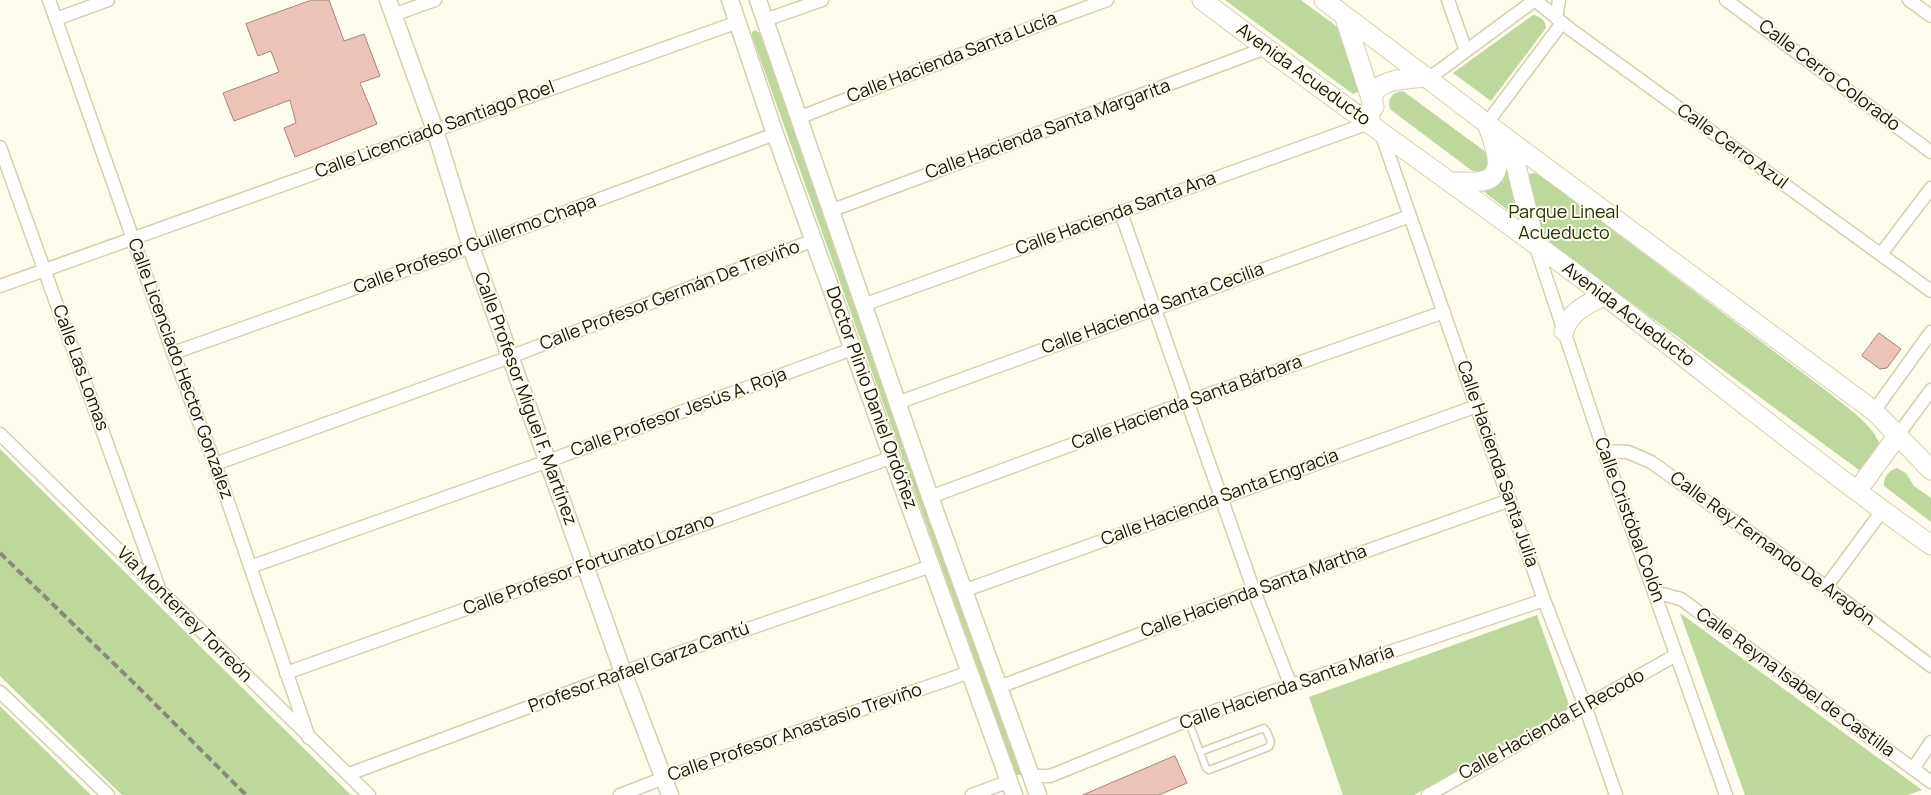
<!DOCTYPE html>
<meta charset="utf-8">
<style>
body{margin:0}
canvas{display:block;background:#fefced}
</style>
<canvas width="1931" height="795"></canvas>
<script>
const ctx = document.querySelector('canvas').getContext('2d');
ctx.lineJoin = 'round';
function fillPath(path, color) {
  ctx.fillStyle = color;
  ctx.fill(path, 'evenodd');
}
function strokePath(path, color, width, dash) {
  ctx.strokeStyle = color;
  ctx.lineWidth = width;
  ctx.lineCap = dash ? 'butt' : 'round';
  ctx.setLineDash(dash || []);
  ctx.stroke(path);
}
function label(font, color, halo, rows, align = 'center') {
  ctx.font = font + ' Manrope,sans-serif';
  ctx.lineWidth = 4;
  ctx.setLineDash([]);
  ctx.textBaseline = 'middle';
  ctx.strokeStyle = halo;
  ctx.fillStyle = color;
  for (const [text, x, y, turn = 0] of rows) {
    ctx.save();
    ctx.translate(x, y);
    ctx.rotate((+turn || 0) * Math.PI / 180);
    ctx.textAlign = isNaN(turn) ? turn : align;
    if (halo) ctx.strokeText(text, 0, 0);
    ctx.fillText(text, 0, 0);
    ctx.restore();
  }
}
fillPath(new Path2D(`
 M1225,0h76l39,29 19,60 -1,3 -5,2z
 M1533,15c7,1 13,6 13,13l-55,73 -38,-28z
 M755,30l5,3 263,736 -3,6h-3l-2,-3 -263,-736v-4z
 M1403,91l84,62c5,12 -3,22 -16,17l-80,-60c-5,-10 1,-18 12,-19z
 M1509,160l6,47 -4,4h-2l-30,-23z
 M1533,173l5,1 294,221c16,14 41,29 48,50l-21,25 -321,-236 -11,-56 3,-4z
 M0,449l351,346h-229l-122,-119z
 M1897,468l9,5 8,13 17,12v24l-47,-36c-1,-8 5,-16 13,-18z
 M1680,613l242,177 -14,5h-163z
 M1537,615l33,92 -156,88h-71l-34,-98z
 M0,706l91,89h-91z`), '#bed79c');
const building = new Path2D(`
 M312,0h17l15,41 20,-7 16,42 -20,7 17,41 -82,33 -11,-29 12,-5 -6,-23 -56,21 -11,-28 56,-21 -8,-21 -13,5 -12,-32z
 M1879,333l22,16 -14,19 -7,1 -18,-13z
 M1175,756l12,27 -28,12h-76z`);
fillPath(building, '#ebc4b7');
strokePath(building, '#a68276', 1);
const lane = new Path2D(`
 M1188,720l18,48 3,2 60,-23 2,-5 -4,-10 -3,-4 -64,24`);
const street = new Path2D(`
 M49,0l124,353 42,111 94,274
 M1448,0l18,51
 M1535,0l35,29 361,262
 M1726,0l205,152
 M1909,0l22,16
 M393,15l42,-15
 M1556,18l3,-18
 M56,19l52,-19
 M765,20l57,-20
 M1428,79l107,-79
 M798,118l203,-79 106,-39
 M1487,123l75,-100
 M1381,133l163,467 41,106 31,89
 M0,147l158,438
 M830,211l436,-163
 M1121,213l133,378 37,95
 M1535,244l69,207 122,344
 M1881,254l50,-66
 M0,286l738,-264
 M863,305l506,-182
 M173,353l298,-106 304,-113
 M897,403l513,-187
 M1874,411l57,-79
 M0,434l369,361
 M1898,435l33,-45
 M1604,451l24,1 23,10 175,125 105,79
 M215,464l295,-107 304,-117
 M930,497l257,-95 257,-90
 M250,567l298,-106 304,-112
 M1826,587l56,-76
 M963,591l514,-185
 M1655,592l26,7 250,183
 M286,673l607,-216
 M999,687l255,-96 256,-91
 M0,692l108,103
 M1913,769l18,-27
 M349,774l274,-102 308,-106
 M1032,776h18l138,-56 356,-120
 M620,795l44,-17 306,-106
 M972,795l38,-14
 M1428,795l248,-140`);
const secondary = new Path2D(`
 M388,0l47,130 36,117 152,425 47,123
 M730,0l45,134 239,661
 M758,0l172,497 108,298`);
const primary = new Path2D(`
 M1202,0c132,101 269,195 402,295 109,83 215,171 327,250
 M1324,0l186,141 364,270 57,59
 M1344,15l28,86 -3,22
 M1374,107c-9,-29 34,-28 52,-30
 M1510,141l25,103
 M1450,182c10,0 22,1 32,-1 28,-4 10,-42 5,-58
 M1564,331c5,-19 24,-27 40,-36
 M1857,491l41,-56`);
strokePath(lane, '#d6cfab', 9);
strokePath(street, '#d6cfab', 15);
strokePath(secondary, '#d6cfab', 19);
strokePath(primary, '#d6cfab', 21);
strokePath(lane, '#fff', 6);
strokePath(street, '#fff', 12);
strokePath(secondary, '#fff', 16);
strokePath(primary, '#fff', 19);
strokePath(new Path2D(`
 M0,553l139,135 107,107`), '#8b887a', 4, [8, 4]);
label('18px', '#171407', '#fefced', [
 ["Calle Hacienda Santa Lucía",952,58,-21],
 ["Avenida Acueducto",1303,75,36],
 ["Calle Cerro Colorado",1829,76,37],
 ["Calle Licenciado Santiago Roel",435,130,-20],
 ["Calle Hacienda Santa Margarita",1048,130,-20],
 ["Calle Cerro Azul",1732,147,36],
 ["Calle Hacienda Santa Ana",1116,214,-20],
 ["Calle Profesor Guillermo Chapa",475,245,-20],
 ["Calle Profesor Germán De Treviño",670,296,-21],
 ["Calle Hacienda Santa Cecilia",1153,309,-20],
 ["Avenida Acueducto",1628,315,37],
 ["Calle Las Lomas",80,368,70],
 ["Calle Licenciado Hector Gonzalez",180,369,70],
 ["Doctor Plinio Daniel Ordóñez",871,398,70],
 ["Calle Profesor Miguel F. Martínez",525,399,70],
 ["Calle Hacienda Santa Bárbara",1187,403,-20],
 ["Calle Profesor Jesús A. Roja",679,413,-20],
 ["Calle Hacienda Santa Julia",1497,464,71],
 ["Calle Hacienda Santa Engracia",1220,498,-20],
 ["Calle Cristóbal Colón",1629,520,70],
 ["Calle Rey Fernando De Aragón",1772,549,36],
 ["Calle Profesor Fortunato Lozano",589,565,-20],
 ["Calle Hacienda Santa Martha",1254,592,-20],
 ["Via Monterrey Torreón",184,615,45],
 ["Profesor Rafael Garza Cantú",639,668,-20],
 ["Calle Reyna Isabel de Castilla",1795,683,36],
 ["Calle Hacienda Santa María",1287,688,-19],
 ["Calle Hacienda El Recodo",1552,725,-29],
 ["Calle Profesor Anastasio Treviño",795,733,-19]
]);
label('18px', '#233205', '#fefced', [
 ["Parque Lineal",1564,213],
 ["Acueducto",1564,234]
]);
</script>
